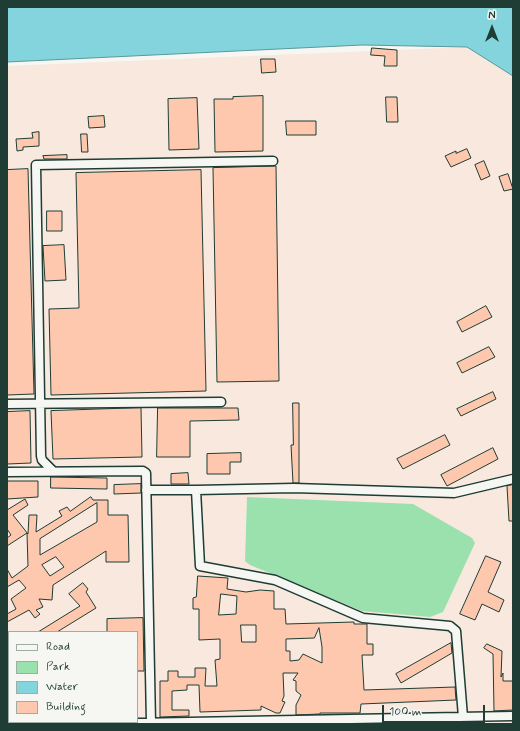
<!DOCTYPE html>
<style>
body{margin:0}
#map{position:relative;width:520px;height:731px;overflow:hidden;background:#f6f6f2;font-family:Mynerve,sans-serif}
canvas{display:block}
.frame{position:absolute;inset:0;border:8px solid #1f3d34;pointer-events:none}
.legend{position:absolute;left:8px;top:631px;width:130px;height:92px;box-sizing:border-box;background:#f6f6f2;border:1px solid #a0aca6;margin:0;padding:5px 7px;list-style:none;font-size:12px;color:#1f3d34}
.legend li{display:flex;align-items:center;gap:8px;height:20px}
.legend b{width:20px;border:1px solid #a0aca6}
.north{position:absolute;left:472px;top:8px;width:40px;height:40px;-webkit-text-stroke:3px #f6f6f2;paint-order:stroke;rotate:0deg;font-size:11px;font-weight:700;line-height:16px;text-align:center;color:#1f3d34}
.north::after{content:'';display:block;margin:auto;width:14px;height:18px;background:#1f3d34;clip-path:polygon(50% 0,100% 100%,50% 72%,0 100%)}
.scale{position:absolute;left:382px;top:705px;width:103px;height:18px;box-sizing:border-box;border:2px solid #1f3d34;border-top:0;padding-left:5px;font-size:12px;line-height:14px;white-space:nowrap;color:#1f3d34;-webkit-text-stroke:3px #f6f6f2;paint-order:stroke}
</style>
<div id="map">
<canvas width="520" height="731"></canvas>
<div class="frame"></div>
<ul class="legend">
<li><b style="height:5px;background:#f6f6f2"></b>Road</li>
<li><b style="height:11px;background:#9ae1ae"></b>Park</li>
<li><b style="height:11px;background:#83d4dd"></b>Water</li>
<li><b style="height:11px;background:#fdc8ae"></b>Building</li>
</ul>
<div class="north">N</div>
<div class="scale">100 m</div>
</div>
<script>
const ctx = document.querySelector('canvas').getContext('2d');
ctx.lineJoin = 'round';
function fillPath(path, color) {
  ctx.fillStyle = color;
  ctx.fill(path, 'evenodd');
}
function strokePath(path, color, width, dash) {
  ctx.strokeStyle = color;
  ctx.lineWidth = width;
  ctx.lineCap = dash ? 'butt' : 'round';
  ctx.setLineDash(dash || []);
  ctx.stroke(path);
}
fillPath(new Path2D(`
 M470,47l43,29v648h-506v-658zM9,632h128v90h-128z`), '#f8e8de');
fillPath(new Path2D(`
 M247,497l166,7 59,34 3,5 -32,69 -13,5 -68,-6 -112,-46 -5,-4z`), '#9ae1ae');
const water = new Path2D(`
 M7,7h506v69l-46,-29 -105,-2 -355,17z`);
fillPath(water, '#83d4dd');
strokePath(water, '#5b9899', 1);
const building = new Path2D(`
 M372,48l25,2v16h-13l1,-10 -14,-1z
 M261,59h14l1,13 -14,1z
 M263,96v55l-48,1 -1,-53h19v-2z
 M386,97h11l1,25h-11z
 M197,98l2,51 -30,1 -1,-51z
 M104,116l1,11 -16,1 -1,-11z
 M286,121h30v14h-29z
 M39,132v14l-16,1v3l-6,1 -1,-12 17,-1 -1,-5z
 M81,134h6l1,18h-6z
 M467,149l4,9 -20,9 -6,-11 11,-5v2z
 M67,155v4h-23l-1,-3z
 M484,161l6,15 -9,4 -6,-15z
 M273,166h3l3,215 -62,1 -4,-214z
 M28,169l6,225 -27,1v-225z
 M201,170l5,221 -155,4 -2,-86 30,-1 -3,-135z
 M508,174l5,15 -9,2 -5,-14z
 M47,211h15v20h-15z
 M64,245l2,35 -21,1 -2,-35z
 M486,306l6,11 -30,15 -5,-10z
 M489,347l6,10 -33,16 -5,-10z
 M493,392l3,7 -35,17 -4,-7z
 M293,403h6v80h-6l-2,-38h2z
 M141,408l1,49 -89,2 -2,-48z
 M158,408h80l1,12 -49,1v36h-33z
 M30,411l1,52 -24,1v-52z
 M445,435l5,10 -47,24 -6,-10z
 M493,448l5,11 -51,27 -6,-11z
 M241,453v9h-11v12h-23v-20z
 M188,473l1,11h-18v-10z
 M51,477l56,1v11l-56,-1z
 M7,481h31v16l-31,2z
 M141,484v9l-27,1v-9z
 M513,485v36h-4l-2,-35z
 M91,497l2,3h15v15h20l1,47h-23v-11l-53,34 -1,15 -13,-1 4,8 -7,3 4,4 -5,4 -6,-8 -22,12v-8l9,-5 -5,-10 15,-11 -7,-8 -12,7v-18l5,9 16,-12 -1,-33 -20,13v-8l4,-3 -4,-6v-19l18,-11 3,6 -15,10 15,19 1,-19h8l-1,17 26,-16 -3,-5 8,-4 3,4zM97,503v19l-57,33v-16zM56,557l8,10 -14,9 -8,-11z
 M486,556l15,6 -13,30 16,8 -5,12 -17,-8 -7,16 -15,-6z
 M198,576l30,2 -1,11 19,3 14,-2 14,1v18h11l1,15 68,-2v2h13v20h6v11h-11l2,35 91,-3 1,13 -95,4 -1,9h-40v1l-24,1v-10l5,-10 -5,-4v-10l-3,-1 5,-7h-15l1,23 -2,5 3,1 -5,11h-4l-15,-7v4l-61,2 -1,-27h-12v5l-15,1v19h17v6l-29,1v-36h8v-10h10v6h17v-9h11l-1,18h12l-2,-26 5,-1v-20l-21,1v-31h-6v-11l3,-1zM221,594l16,2 -1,18 -17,1zM241,625h15v17h-14zM319,628l3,19v16l-19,-9 -4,6 -9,1v-10h-4v-12l28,-1z
 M83,583l5,6 -2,3 10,16 -39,24h-19l42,-26 -11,-12z
 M143,618l1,53h-7v-39h-30v-13z
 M451,643l1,10 -51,30 -5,-9z
 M487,644l15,7 -1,26 2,-4v8h10v29l-19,1 -1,-57 -9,-6z`);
fillPath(building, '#fdc8ae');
strokePath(building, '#1f3d34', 1);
const minor = new Path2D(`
 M7,404l214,-2
 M53,471l-11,-11 -1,-4 -5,-291 237,-4
 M7,472l136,-1 3,2 5,250
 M146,490h50l4,76 75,14 88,38 87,8 6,5 7,86
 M196,490l98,-2 160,5 59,-14
 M81,724l432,-8`);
strokePath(minor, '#1f3d34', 11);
strokePath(minor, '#f6f6f2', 8);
</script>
